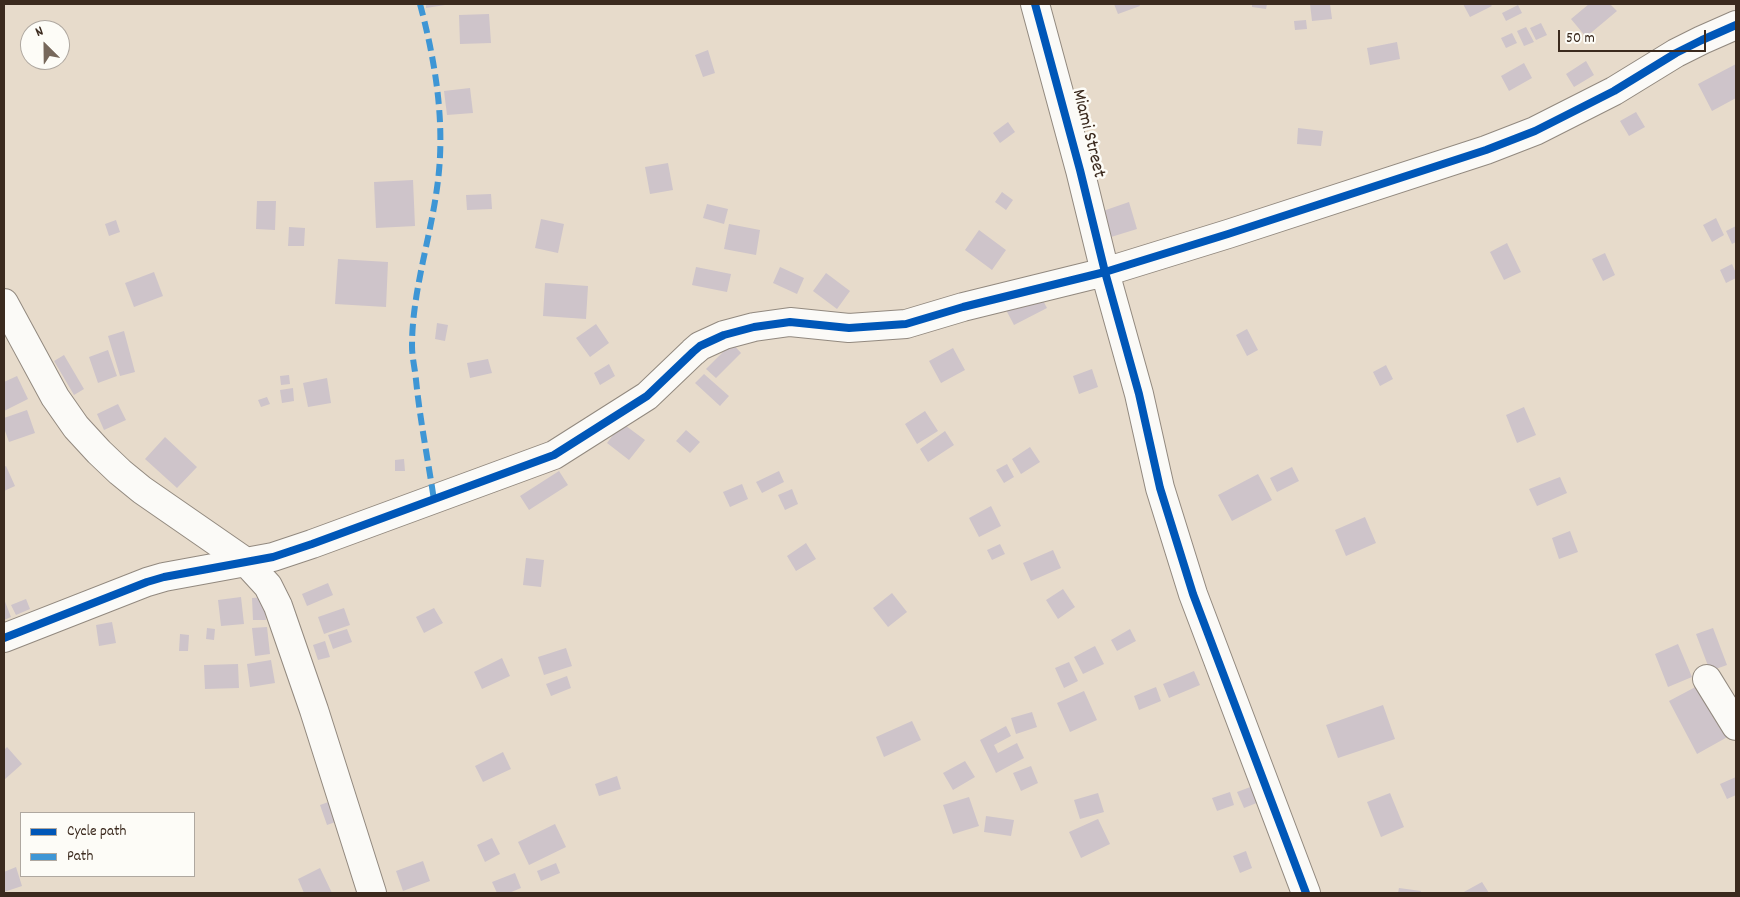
<!DOCTYPE html>
<style>
body{margin:0}
#map{position:relative;width:1740px;height:897px;overflow:hidden;background:#e7dbcb;font-family:Dekko,sans-serif}
canvas{display:block}
.frame{position:absolute;inset:0;border:5px solid #3b2a1e;pointer-events:none}
.legend{position:absolute;left:20px;top:812px;width:175px;height:65px;box-sizing:border-box;background:#fdfcf7;border:1px solid #afa8a0;margin:0;padding:6px 9px;list-style:none;font-size:15px;color:#3b2a1e}
.legend li{display:flex;align-items:center;gap:10px;height:25px}
.legend b{width:25px;border:1px solid #afa8a0}
.north{position:absolute;left:20px;top:20px;width:50px;height:50px;box-sizing:border-box;background:#fdfcf7;border:1px solid #afa8a0;border-radius:50%;rotate:337deg;font-size:14px;font-weight:700;line-height:20px;text-align:center;color:#3b2a1e}
.north::after{content:'';display:block;margin:auto;width:18px;height:22px;background:#77685b;clip-path:polygon(50% 0,100% 100%,50% 72%,0 100%)}
.scale{position:absolute;left:1558px;top:30px;width:148px;height:22px;box-sizing:border-box;border:2px solid #3b2a1e;border-top:0;padding-left:6px;font-size:15px;line-height:18px;white-space:nowrap;color:#3b2a1e;-webkit-text-stroke:4px #fdfcf7;paint-order:stroke}
</style>
<div id="map">
<canvas width="1740" height="897"></canvas>
<div class="frame"></div>
<ul class="legend">
<li><b style="height:6px;background:#0057b8"></b>Cycle path</li>
<li><b style="height:6px;background:#3e96d5"></b>Path</li>
</ul>
<div class="north">N</div>
<div class="scale">50 m</div>
</div>
<script>
const ctx = document.querySelector('canvas').getContext('2d');
ctx.lineJoin = 'round';
function fillPath(path, color) {
  ctx.fillStyle = color;
  ctx.fill(path, 'evenodd');
}
function strokePath(path, color, width, dash) {
  ctx.strokeStyle = color;
  ctx.lineWidth = width;
  ctx.lineCap = dash ? 'butt' : 'round';
  ctx.setLineDash(dash || []);
  ctx.stroke(path);
}
function label(font, color, halo, rows, align = 'center') {
  ctx.font = font + ' Dekko,sans-serif';
  ctx.lineWidth = 5;
  ctx.setLineDash([]);
  ctx.textBaseline = 'middle';
  ctx.strokeStyle = halo;
  ctx.fillStyle = color;
  for (const [text, x, y, turn = 0] of rows) {
    ctx.save();
    ctx.translate(x, y);
    ctx.rotate((+turn || 0) * Math.PI / 180);
    ctx.textAlign = isNaN(turn) ? turn : align;
    if (halo) ctx.strokeText(text, 0, 0);
    ctx.fillText(text, 0, 0);
    ctx.restore();
  }
}
fillPath(new Path2D(`
 M426,4h19v1l-19,3z
 M1114,4h25l1,2 -22,8z
 M1252,4h15l-1,5 -14,-2z
 M1310,4h20l2,15 -20,2z
 M1463,4h27l2,2 -22,11z
 M1589,4h21l7,7 -31,26 -15,-18z
 M1518,5l4,8 -16,8 -4,-8z
 M489,14l2,29 -31,1 -1,-29z
 M1306,20l1,9 -12,1 -1,-9z
 M1541,23l6,12 -11,5 -6,-12z
 M1526,27l8,15 -10,4 -7,-15z
 M1512,33l5,10 -11,5 -5,-10z
 M1397,42l3,17 -30,6 -3,-17z
 M708,50l7,23 -12,4 -8,-22z
 M1586,61l8,14 -20,12 -8,-13z
 M1524,63l8,15 -23,13 -8,-15z
 M1736,64v34l-24,13 -14,-27z
 M470,88l3,25 -26,2 -3,-24z
 M1636,112l9,15 -16,9 -9,-15z
 M1008,122l7,10 -15,11 -7,-10z
 M1298,128l25,3 -2,15 -24,-2z
 M668,163l5,27 -23,4 -5,-27z
 M413,180l2,46 -39,2 -2,-46z
 M1002,192l11,8 -7,10 -11,-8z
 M491,194l1,15 -25,1 -1,-15z
 M257,201h19l-1,29 -19,-1z
 M1129,202l8,27 -26,8 -8,-26z
 M707,204l21,5 -4,15 -21,-6z
 M1716,218l8,17 -12,7 -9,-17z
 M541,219l23,5 -6,29 -23,-5z
 M116,220l4,12 -11,4 -4,-12z
 M729,224l31,6 -4,25 -32,-6z
 M1736,226v16l-4,2 -6,-13z
 M289,227l16,1 -1,18h-16z
 M979,230l27,20 -14,20 -27,-20z
 M1507,243l14,29 -17,8 -14,-28z
 M1605,253l10,22 -12,6 -11,-22z
 M338,259l50,3 -2,45 -51,-3z
 M1732,264l4,9v5l-10,5 -6,-13z
 M696,267l35,7 -4,18 -35,-7z
 M780,267l24,11 -7,16 -24,-11z
 M154,272l9,24 -29,11 -9,-24z
 M826,273l24,18 -13,18 -24,-18z
 M545,283l43,3 -2,33 -43,-3z
 M1038,291l9,17 -33,17 -9,-17z
 M437,323l11,2 -3,16 -10,-2z
 M596,324l13,19 -19,14 -14,-19z
 M1247,329l11,21 -11,6 -11,-21z
 M124,331l11,41 -15,4 -12,-40z
 M732,343l9,10 -25,25 -10,-9z
 M953,348l12,22 -24,13 -12,-22z
 M108,350l9,26 -19,7 -9,-26z
 M64,355l20,34 -10,6 -20,-34z
 M488,359l4,14 -22,5 -3,-15z
 M609,364l6,12 -15,9 -6,-12z
 M1386,365l7,14 -13,7 -7,-14z
 M1092,369l6,18 -19,7 -6,-18z
 M704,374l25,22 -9,10 -25,-23z
 M289,375l1,9 -9,1 -1,-9z
 M17,376l11,23 -24,12v-29z
 M327,378l4,25 -23,4 -5,-24z
 M293,388l1,13 -12,2 -2,-13z
 M267,397l3,7 -9,3 -3,-7z
 M118,404l8,16 -22,10 -7,-16z
 M1524,407l12,28 -19,8 -11,-28z
 M27,410l8,23 -26,9 -5,-14v-10z
 M925,411l13,20 -21,13 -12,-20z
 M622,423l23,17 -16,20 -22,-17z
 M686,430l14,12 -10,11 -14,-12z
 M945,431l9,14 -26,17 -8,-13z
 M165,437l32,30 -20,21 -32,-29z
 M1030,447l10,15 -19,12 -9,-15z
 M404,459l1,12h-10v-11z
 M1007,464l7,13 -10,6 -8,-13z
 M6,466l9,20 -11,5v-24z
 M1292,467l7,14 -22,11 -7,-14z
 M559,471l9,14 -39,25 -9,-14z
 M779,471l5,11 -22,11 -6,-11z
 M1258,474l14,26 -40,21 -14,-26z
 M1560,477l7,16 -30,13 -8,-17z
 M742,484l6,15 -18,8 -7,-15z
 M792,489l6,15 -13,6 -7,-15z
 M991,506l10,20 -22,11 -10,-19z
 M1365,517l11,26 -30,13 -11,-26z
 M1570,531l8,21 -19,7 -7,-21z
 M806,543l10,16 -20,12 -9,-15z
 M1000,544l5,10 -13,6 -5,-10z
 M1053,550l8,18 -30,13 -8,-18z
 M526,558l18,2 -3,27 -18,-2z
 M328,583l5,12 -26,11 -5,-12z
 M1063,589l12,18 -17,12 -12,-19z
 M892,593l15,19 -19,15 -15,-19z
 M241,597l3,27 -23,2 -3,-26z
 M264,597l2,23h-13l-1,-22z
 M4,599l7,18 -7,3z
 M26,599l4,10 -14,6 -5,-10z
 M344,608l6,17 -26,9 -6,-17z
 M434,608l9,15 -19,10 -8,-16z
 M112,622l4,21 -17,3 -3,-21z
 M267,627l3,27 -15,2 -3,-28z
 M207,628l8,1 -1,11 -8,-1z
 M1713,628l14,37 -17,6 -14,-37z
 M347,629l5,13 -19,7 -5,-14z
 M1130,629l6,12 -19,10 -6,-11z
 M180,634l9,1 -1,16h-9z
 M325,641l5,16 -12,3 -5,-15z
 M1678,644l14,33 -24,10 -13,-33z
 M1095,646l9,18 -21,10 -9,-17z
 M566,648l6,18 -28,9 -6,-18z
 M502,658l8,18 -28,13 -8,-17z
 M271,660l4,23 -25,4 -3,-23z
 M1069,662l9,19 -14,7 -9,-20z
 M238,664l1,24 -34,1 -1,-24z
 M1194,671l6,14 -31,13 -6,-14z
 M567,676l4,12 -20,8 -5,-12z
 M1703,683l28,52 -34,19 -28,-53z
 M1156,687l5,14 -22,9 -5,-14z
 M1084,691l13,29 -27,12 -13,-29z
 M1383,705l12,34 -57,19 -12,-33z
 M1032,712l5,15 -21,7 -5,-16z
 M912,721l9,19 -37,17 -8,-20z
 M1006,726l5,10 -17,9 4,8 19,-10 7,15 -28,15 -16,-33z
 M7,747l15,17 -18,16v-30z
 M503,752l8,17 -28,13 -8,-16z
 M965,761l10,16 -22,13 -10,-17z
 M1031,766l7,17 -17,8 -8,-18z
 M617,776l4,13 -22,7 -4,-12z
 M1736,777v18l-9,4 -7,-15z
 M1253,786l6,16 -15,6 -7,-16z
 M1230,792l4,13 -17,6 -5,-13z
 M1098,793l6,19 -24,7 -6,-19z
 M1390,793l14,34 -23,10 -14,-35z
 M969,797l10,29 -26,8 -10,-29z
 M334,800l7,20 -14,5 -7,-20z
 M986,816l28,4 -3,16 -27,-4z
 M1098,819l12,25 -29,14 -12,-26z
 M555,824l11,23 -37,18 -11,-23z
 M492,838l8,16 -15,8 -8,-17z
 M1246,851l6,17 -12,5 -7,-17z
 M423,861l7,20 -27,10 -7,-20z
 M556,863l4,10 -19,8 -4,-10z
 M16,867l6,19 -18,6v-20z
 M320,868l12,25h-28l-6,-14z
 M515,873l6,15 -12,5h-12l-5,-11z
 M1482,882l7,11h-27z
 M1399,888l22,3 -1,2h-22z`), '#cec4ca');
const minor = new Path2D(`
 M1035,4l45,166 25,102 34,122 21,94 33,106 113,299
 M4,303l51,94 21,30 23,25 21,20 22,18 104,72 22,24 10,20 36,104 58,183
 M4,638l143,-56 17,-5 109,-20 39,-13 242,-89 93,-59 46,-44 7,-6 24,-11 30,-8 36,-5 59,6 57,-4 57,-17 142,-35 123,-38 258,-84 49,-19 79,-40 62,-38 26,-13 34,-15
 M1707,679l29,47`);
strokePath(minor, '#92897f', 30);
strokePath(minor, '#fbfaf7', 28);
strokePath(new Path2D(`
 M420,4c16,60 26,122 17,184 -7,52 -25,105 -25,158 0,11 3,23 4,34 4,40 12,80 18,120`), '#3e96d5', 6, [12, 6]);
strokePath(new Path2D(`
 M1035,4l45,166 25,102 34,122 21,94 33,106 113,299
 M4,638l143,-56 17,-5 109,-20 39,-13 242,-89 93,-59 46,-44 7,-6 24,-11 30,-8 36,-5 59,6 57,-4 57,-17 142,-35 123,-38 258,-84 49,-19 79,-40 62,-38 26,-13 34,-15`), '#0057b8', 8);
label('19px', '#3b2a1e', '#fdfcf7', [
 ["Miami Street",1087,134,76]
]);
</script>
